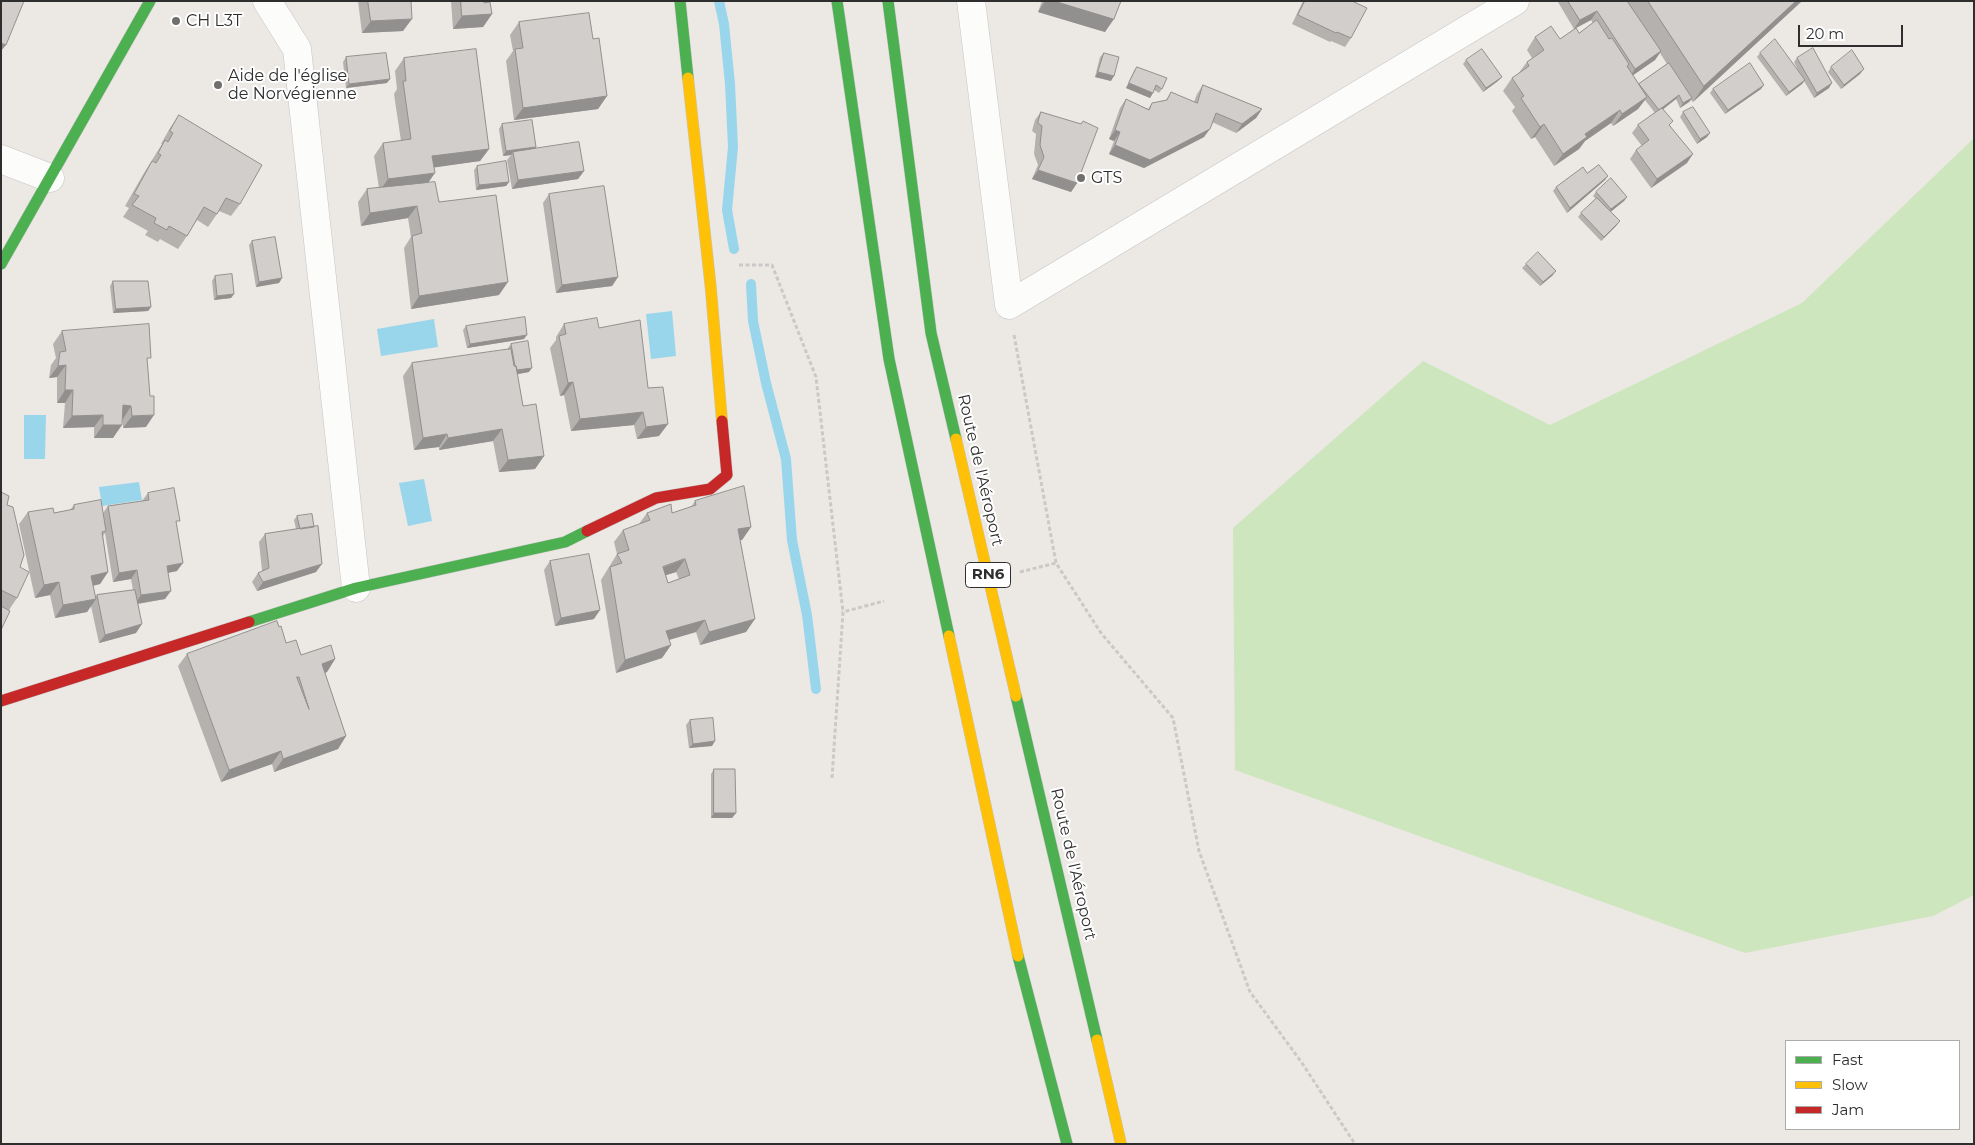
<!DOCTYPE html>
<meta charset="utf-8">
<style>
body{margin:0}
#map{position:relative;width:1975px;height:1145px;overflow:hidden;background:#ece8e4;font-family:Montserrat,sans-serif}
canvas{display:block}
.frame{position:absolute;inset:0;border:2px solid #2e2e2e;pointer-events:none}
.legend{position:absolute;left:1785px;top:1040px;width:175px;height:90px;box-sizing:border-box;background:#fff;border:1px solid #ababab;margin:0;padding:6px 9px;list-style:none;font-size:15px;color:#2e2e2e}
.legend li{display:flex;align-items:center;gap:10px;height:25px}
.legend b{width:25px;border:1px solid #ababab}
.scale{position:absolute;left:1798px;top:25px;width:105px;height:22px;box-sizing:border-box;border:2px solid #2e2e2e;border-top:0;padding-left:6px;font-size:15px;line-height:18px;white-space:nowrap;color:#2e2e2e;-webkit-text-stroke:4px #fff;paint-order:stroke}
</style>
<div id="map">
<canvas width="1975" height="1145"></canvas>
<div class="frame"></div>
<ul class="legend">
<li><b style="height:6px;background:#4caf50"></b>Fast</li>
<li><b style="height:6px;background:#ffc107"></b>Slow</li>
<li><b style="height:6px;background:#c62828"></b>Jam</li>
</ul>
<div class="scale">20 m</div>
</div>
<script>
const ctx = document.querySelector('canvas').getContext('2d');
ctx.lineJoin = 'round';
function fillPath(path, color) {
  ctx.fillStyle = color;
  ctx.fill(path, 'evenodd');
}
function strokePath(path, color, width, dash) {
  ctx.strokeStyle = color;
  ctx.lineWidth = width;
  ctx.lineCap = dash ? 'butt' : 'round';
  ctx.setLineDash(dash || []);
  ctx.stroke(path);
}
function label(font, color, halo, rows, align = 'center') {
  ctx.font = font + ' Montserrat,sans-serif';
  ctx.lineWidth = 4;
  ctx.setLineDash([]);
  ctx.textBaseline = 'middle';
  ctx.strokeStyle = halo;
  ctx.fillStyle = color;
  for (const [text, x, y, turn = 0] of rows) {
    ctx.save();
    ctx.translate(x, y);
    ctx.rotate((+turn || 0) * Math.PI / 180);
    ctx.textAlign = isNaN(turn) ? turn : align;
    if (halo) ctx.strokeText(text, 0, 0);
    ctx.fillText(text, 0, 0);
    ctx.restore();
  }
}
fillPath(new Path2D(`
 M1974,138v757l-41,21 -188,37 -510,-183 -2,-242 190,-167 127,64 252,-122z`), '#cee6be');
fillPath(new Path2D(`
 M672,311l4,45 -25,3 -5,-45z
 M434,319l4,28 -57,9 -4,-27z
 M24,415h22l-1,44h-21z
 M424,479l8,42 -24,5 -9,-43z
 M139,482l3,18 -40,6 -3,-19z`), '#99d6ec');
strokePath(new Path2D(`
 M719,1l5,23 6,60 3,63 -6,63 7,39
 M751,284l2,37 13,62 20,76 6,81 15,75 9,74`), '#99d6ec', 10);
const street = new Path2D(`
 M267,1l30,48 59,539
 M971,1l38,304 506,-304
 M1,159l49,19`);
const fast = new Path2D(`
 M680,1l8,77
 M837,1l52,358 60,277
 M888,1l43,332 25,106
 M1,264l149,-263
 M249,622l107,-34 209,-46 22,-11
 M1016,696l81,344
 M1018,956l49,188`);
const slow = new Path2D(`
 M688,78l23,212 11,131
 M956,439l60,257
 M949,636l69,320
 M1097,1040l24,104`);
const jam = new Path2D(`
 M587,531l69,-33 54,-9 17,-14 -5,-54
 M1,701l248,-79`);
strokePath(street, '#c5c4c5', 29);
strokePath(fast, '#c5c4c5', 12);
strokePath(slow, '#c5c4c5', 12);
strokePath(jam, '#c5c4c5', 12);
strokePath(new Path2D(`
 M739,265h33l44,112 27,235
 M1014,335l42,228 45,70 72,85 26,133 51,141 52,71 53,81
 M1020,572l36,-9
 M832,778l11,-166 41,-11`), '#c9c9c8', 3, [4, 2.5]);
strokePath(street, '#fcfcfb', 28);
strokePath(fast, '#4caf50', 11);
strokePath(slow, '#ffc107', 11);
strokePath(jam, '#c62828', 11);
fillPath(new Path2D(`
 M358,1h60l-7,1 -8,29 -41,2z
 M451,1h33v2l8,11 -9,13 -30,2z
 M1042,1h79l-16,31 -67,-20z
 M1303,1h49l-1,37 -6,9 -14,-6 -1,1 -38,-18z
 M1558,1h244l-109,101 -2,-2 -2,2 -9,6 -4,-9 -13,10 7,16 17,38 -36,25 -21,-29 6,-9 6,-4 -10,-13 6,-8 17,-12 -10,-13 -7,9 -25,17 -2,-3 -26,18 -6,8 -25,17 -19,-29 -4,2 -19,-28 3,-4 -12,-16 9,-13 6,-4 9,-12 5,-4 -5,-8 8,-13 25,2 14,-10 -16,-27zM1591,20l2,3 -14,10 -3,-5zM1660,53l7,11 -28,20 -6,-9 22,-15z
 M519,22l74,17 14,57 -9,13 -84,11 -8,-59 7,-10 -3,-16z
 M1104,53l7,28 -16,-4 5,-20z
 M1760,53l39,19 -5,-10 3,-4 32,30 -15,10 -10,-17 -2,3 -16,12 -29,-39z
 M346,57l41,26 -41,5 -3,-26z
 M404,58l85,91 -9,12 -46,6 -6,16 71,112 -88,14 -7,-61 7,-11 -3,-19 -47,8 -3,-24 9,-13 12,-1 -5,-32 9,-13 18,-2 -7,-47 3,-5 -2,-18z
 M1466,60l32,21 -15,11 -20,-28z
 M1137,67l25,22 -3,4 -5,-3 -4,8 -24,-10 8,-17z
 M1831,67l29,7 -19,15 -13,-17z
 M1203,85l59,24 -6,9 -20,15 -24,-11 -8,15 -60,31 -35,-14 5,-13 -5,-2 11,-31 6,-9 22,10 4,-6 14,-3 5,-8 23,10 3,-8z
 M1713,89h48l-36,25 -15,-21z
 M1041,112l36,71 -6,9 -39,-13 6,-14 -4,-11 2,-20 -4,-3 3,-11z
 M1683,112l24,25 -10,7 -17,-27z
 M179,115l61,89 -9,12 -12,-5 -11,16 -11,-7 -10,16 -9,13 -18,-10 -2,3 -13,-7 3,-4 -25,-14 6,-9 -4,-2 19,-33 18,-29h-1l9,-16z
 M502,124l34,23 -1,1 49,23 -6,8 -66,10 -5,-29 4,-5 -8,1 -4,-27z
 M477,166l32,16 -3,4 -30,4 -2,-20z
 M1587,173l21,3 -3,4 -38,33 -14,-22 3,-4z
 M1596,192l31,5 -3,4 -14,11 10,9 -4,5 -15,15 -23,-24 3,-4 15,-14 -3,-3z
 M549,194l69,83 -6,9 -56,7 -13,-90z
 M252,241l30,37 -3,5 -23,4 -7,-42z
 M1526,264l27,11 -13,11 -18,-18z
 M215,276l19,18 -3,4 -17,2 -2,-19z
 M113,281l38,26 -3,4 -35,2 -3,-27z
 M564,324l35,4 49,60 11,48 -22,3 -3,-14 -63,6 -7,-36 -4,1 -10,-48 6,-8v-3z
 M466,326l58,13 -57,9 -4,-18z
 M62,331l85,32 -1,64 -23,1v-9l-10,19h-19v-11l-31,1 2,-25h-8v-26l-8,1 2,-13 5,-7 -3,-14z
 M511,344l18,28 -12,2 6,32 21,50 -9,13 -36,3 -6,-31 -54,9v-3l-25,3 -11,-74 9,-13 96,-13v-2z
 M1,492l6,13 13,62 -3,31 -8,12 -8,20z
 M148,493l29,32v46l-9,2 -3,26 -27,5 -2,29 -37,10 -8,-37 -4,6 -32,6 -5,-23 -15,3 -16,-74 9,-12 26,1 16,-3 4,-5 29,8 5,-7 34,-5zM105,533l8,49 18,-3 2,11 -36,5 -2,2 -2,-11 7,-2 8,-12 -5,-36z
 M695,501l56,26 -9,13h-2l6,92 -46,13 -4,-13 -27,8 2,5 -9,13 -46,15 -15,-93 16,-26 -3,-12 9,-12 16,-6 8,-11h25l19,-6zM676,572l3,7 -11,4 -2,-8z
 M297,516l19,56 -59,19 -5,-9 6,-9 4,-2 -3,-29 6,-8 31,-5 -2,-9z
 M550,561l44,58 -39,7 -11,-56z
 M286,643l15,12 34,4 -8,13 -2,1 21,63 -8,13 -64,23 -2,-8 -51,18 -43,-116 9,-12z
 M690,720l22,26 -23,2 -3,-23z
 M714,769l22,44 -4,5h-21v-44z`), '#b4b1af');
fillPath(new Path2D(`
 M1045,1h9l60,18 -9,13 -67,-20z
 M1796,1h6l-109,101 11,-16z
 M1597,11l-6,9 -17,9 6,-9z
 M492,14l-9,13 -30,2 9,-13z
 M412,19l-9,12 -41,2 9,-12z
 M1,43l5,2 -5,6z
 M1661,51l-6,9 -26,18 6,-9z
 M1864,69l-4,5 -19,15 3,-4z
 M1098,72l16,4 -3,5 -16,-4z
 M1502,77l-4,4 -15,11 3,-4z
 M390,79l-3,4 -41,5 3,-4z
 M1805,80l-3,4 -16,12 3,-4z
 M1129,83l24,10 -3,5 -24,-10z
 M1832,83l-3,5 -15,10 3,-5z
 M1764,85l-3,4 -36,25 3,-4z
 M1679,95l-3,4 -20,16 3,-5z
 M607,96l-9,13 -84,11 9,-12z
 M1647,97l-9,12 -25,17 9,-12z
 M1692,98l-3,4 -9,6 3,-5z
 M1262,109l-6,9 -20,15 6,-9z
 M1620,110l-9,13 -26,18 -6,8 -25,17 9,-12 22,-20z
 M1544,124l-9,13 -4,2 9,-12z
 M1210,129l-6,8 -60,31 -35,-14 6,-9z
 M1115,130l5,2 -6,9 -5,-2z
 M1710,133l-3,4 -10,7 3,-5z
 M536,147l-3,5h-20l-2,3 -8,1 3,-5z
 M489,149l-9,12 -56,8 8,-13z
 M1693,154l-6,9 -36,25 6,-9z
 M1038,170l39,13 -6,9 -39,-13z
 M584,171l-6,8 -66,10 6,-9z
 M435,173l-9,13 -47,6 9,-13z
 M1608,176l-3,4 -38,33 3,-5z
 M509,182l-3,4 -30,4 3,-5z
 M1627,197l-3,4 -16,13 3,-5z
 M417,206l-9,12 -47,8 9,-13z
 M1620,221l-4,5 -15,15 3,-4z
 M1556,271l-3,4 -13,11 3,-4z
 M618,277l-6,9 -56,7 6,-8z
 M282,278l-3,5 -23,4 3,-5z
 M508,282l-9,13 -88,14 8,-13z
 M234,294l-3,4 -17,2 3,-4z
 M151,307l-3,4 -35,2 3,-4z
 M527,335l-3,4 -57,9 3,-4z
 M66,365l-9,12 -8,1 9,-12z
 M532,368l-3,4 -16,3 3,-5z
 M573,382l-9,13 -4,1 8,-13z
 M65,390h8l-8,13h-8z
 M123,405l8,1 -8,13z
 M643,412l-9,13 -63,6 9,-12z
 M103,415l-9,12 -31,1 9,-12z
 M154,415l-8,12 -23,1 9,-12z
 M668,424l-9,12 -22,3 9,-12z
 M103,425h19l-9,13h-19z
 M502,429l-9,12 -54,9 9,-12z
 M447,434l-8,13 -25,3 9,-12z
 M544,456l-9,13 -36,3 9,-12z
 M751,527l-9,13 -13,2 9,-13z
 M685,559l-9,13 -22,7 9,-12z
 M183,563l-6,8 -16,3 6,-8z
 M322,564l-6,8 -59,19 6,-9z
 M137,570l-6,9 -18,3 6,-9z
 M108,572l-8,12 -18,4 9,-12z
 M59,582l-9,13 -15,3 9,-13z
 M171,591l-6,8 -30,5 6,-9z
 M96,599l-9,13 -32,6 8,-13z
 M600,610l-6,9 -39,7 6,-8z
 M755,619l-9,13 -46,13 9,-13z
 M705,620l-9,12 -38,11 8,-12z
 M142,624l-6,9 -37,10 6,-8z
 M671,645l-9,13 -46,15 9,-13z
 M335,659l-8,13 -14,5 9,-13z
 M346,736l-8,13 -64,23 9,-13z
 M715,741l-3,5 -23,2 4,-4z
 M281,751l-9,13 -51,18 8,-12z
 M714,813h22l-4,5h-21z`), '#92908e');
const building = new Path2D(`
 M1,1h23l-18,44 -5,-2z
 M368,1h43l1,18 -41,2z
 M461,1h23v2l6,-1 2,12 -30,2z
 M1054,1h67l-7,18z
 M1305,1h47l15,7 -16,30 -14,-6 -1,1 -38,-18z
 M1568,1h59l34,50 -26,18 -38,-58 -17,9z
 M1648,1h148l-92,85z
 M589,13l4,26 6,-1 8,58 -84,12 -8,-59 8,-1 -4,-26z
 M1597,20l12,19 3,-1 17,26 -2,2 20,31 -25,17 -2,-4 -35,24 2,3 -24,17 -19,-30 -4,3 -19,-29 3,-2 -12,-18 17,-12 -2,-4 17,-12 -9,-13 16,-11 9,13 16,-11 3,5z
 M1775,39l30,41 -16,12 -29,-39z
 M1813,48l19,35 -15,10 -20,-35z
 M476,49l13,100 -57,7 3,17 -47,6 -5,-36 28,-4 -8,-58h3l-2,-23z
 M1482,49l20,28 -16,11 -20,-28z
 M1852,50l12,19 -20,16 -13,-18z
 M386,53l4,26 -41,5 -3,-27z
 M1104,53l15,4 -5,19 -16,-4z
 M1669,63l23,35 -9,5 -4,-8 -20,15 -20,-26z
 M1750,63l14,22 -36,25 -15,-21z
 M1137,67l30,11 -5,11 -6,-4 -3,8 -24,-10z
 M1203,85l59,24 -20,15 -26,-11 -6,16 -60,31 -35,-15 5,-13 -5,-2 11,-31 23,11 3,-7 15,-3 4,-8 26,11z
 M1693,107l17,26 -10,6 -17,-27z
 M1662,108l11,13 -4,4 24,29 -36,25 -21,-29 13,-10 -11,-15z
 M1041,112l40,12 2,-3 15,7 -21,55 -39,-13 6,-13 -4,-12 2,-19 -4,-3z
 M179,115l83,50 -22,39 -14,-6 -9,16 -13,-7 -17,29 -18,-10 -2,4 -13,-7 2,-5 -24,-13 7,-9 -5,-2 18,-33 4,2 5,-8 -3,-2 7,-13 3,2 5,-9 -3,-2z
 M532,120l4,27 -30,4 -4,-27z
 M579,142l5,29 -66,9 -5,-28z
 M506,161l3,21 -30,3 -2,-19z
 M1599,165l9,11 -38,32 -14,-21 27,-20 4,6z
 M1611,178l16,19 -16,12 -15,-17z
 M435,182l4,20 57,-7 12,87 -89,14 -7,-60 10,-3 -5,-27 -47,7 -3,-24z
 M604,186l14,91 -56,8 -13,-91z
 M1597,198l23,23 -16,16 -23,-24z
 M275,237l7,41 -23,4 -7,-41z
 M1538,252l18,19 -13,11 -17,-18z
 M232,274l2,20 -17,2 -2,-20z
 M113,281h35l3,26 -35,2z
 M525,317l2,18 -57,9 -4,-18z
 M597,318l2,10 41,-8 8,68 15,-1 5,37 -22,3 -3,-15 -63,7 -7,-37 -5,1 -9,-47 7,-2 -2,-10z
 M149,324l2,34h-4l3,38h4v19l-22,1 -1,-10 -8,-1 -1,20h-19v-10l-31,1 1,-26h-8l1,-25 -8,1 2,-14 6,-1 -4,-20z
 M528,341l4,27 -15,2 -1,-4h-1l-4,-22z
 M511,349l3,17h2l7,40 13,-2 8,52 -36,4 -6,-31 -54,9 -1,-4 -24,4 -11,-75z
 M744,486l7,41 -13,2 17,90 -46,13 -4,-12 -39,11 5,14 -46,15 -15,-93 12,-4 -5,-9 12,-4 -6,-20 27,-10 -3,-7 24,-9 1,9 24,-8 -1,-4zM685,559l5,16 -22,8 -5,-16z
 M174,488l6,33h-4l7,42 -16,3 4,25 -30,4 -4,-25 -18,3 -11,-67 41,-6 -1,-7z
 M1,492l8,4 -2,9 6,2 11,48 -4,12 9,5 -12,26 -16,-8z
 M101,500l5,31 -4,1 6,40 -17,4 5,23 -33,6 -4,-23 -15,3 -16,-73 25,-4 1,5 20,-4v-4z
 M312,514l2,13 -14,2 -3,-13z
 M318,526l4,38 -59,18 -5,-9 11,-5 -4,-34z
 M589,554l11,56 -39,8 -11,-57z
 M135,590l7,34 -37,11 -8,-40z
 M1,606l9,5 -9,19z
 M277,621l2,6 2,-1 5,17 10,-3 5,15 30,-10 4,14 -13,5 24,72 -63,23 -2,-8 -52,19 -42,-116zM297,677h2l10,32z
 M713,718l2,23 -22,3 -3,-24z
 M714,769h21l1,44h-22z`);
fillPath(building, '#d1cecb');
strokePath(building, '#92908e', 1);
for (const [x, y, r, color] of [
 [176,21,5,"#706f6e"],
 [218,85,5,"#706f6e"],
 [1081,178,5,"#706f6e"]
]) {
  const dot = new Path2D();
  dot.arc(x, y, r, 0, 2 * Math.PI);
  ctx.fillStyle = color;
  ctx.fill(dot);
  strokePath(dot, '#fff', 2);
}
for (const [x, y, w] of [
 [988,575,45]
]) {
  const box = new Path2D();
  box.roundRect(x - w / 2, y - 12.5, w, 25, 4);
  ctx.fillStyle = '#fff';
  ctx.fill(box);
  strokePath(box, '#2e2e2e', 1);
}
label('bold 15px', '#2e2e2e', null, [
 ["RN6",988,575]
]);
label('16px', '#2e2e2e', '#fff', [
 ["CH L3T",186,21],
 ["Aide de l'église",228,76],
 ["de Norvégienne",228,94],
 ["GTS",1091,178]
], 'left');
label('16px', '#2e2e2e', '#fff', [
 ["Route de l'Aéroport",980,470,77],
 ["Route de l'Aéroport",1073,864,77]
]);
</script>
